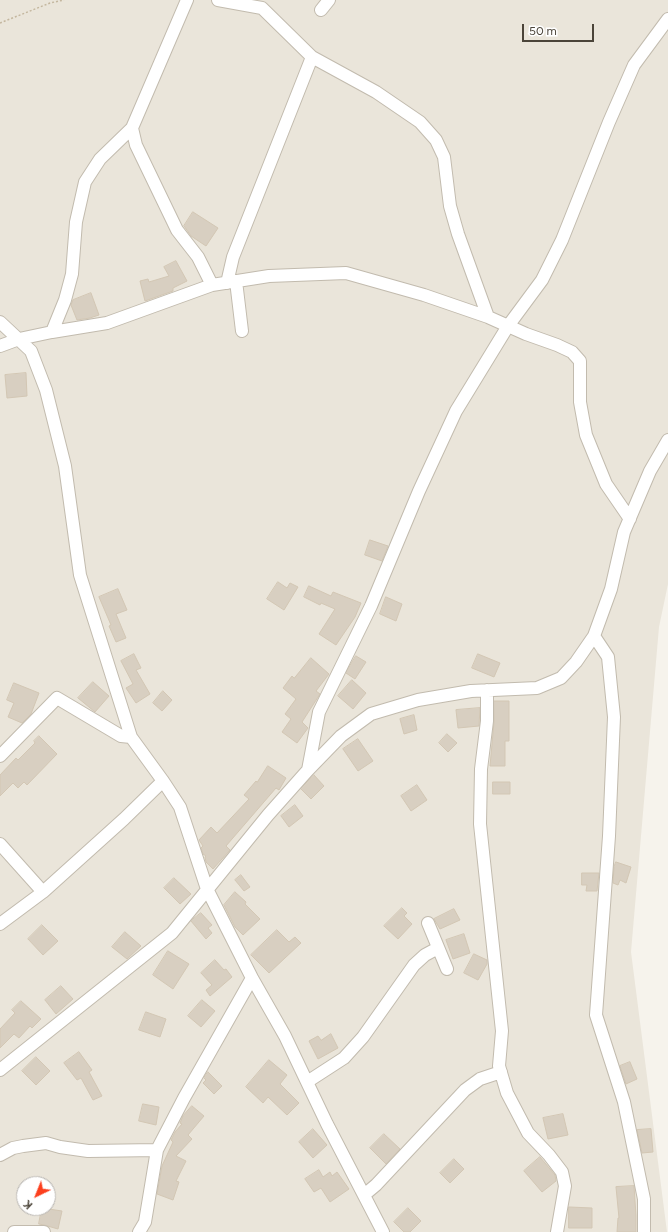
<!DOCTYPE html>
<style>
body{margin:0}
#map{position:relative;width:668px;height:1232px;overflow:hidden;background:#f6f3ec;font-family:Figtree,sans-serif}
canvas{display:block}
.north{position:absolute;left:16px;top:1176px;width:40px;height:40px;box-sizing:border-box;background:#fff;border:1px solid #b7b4b0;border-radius:50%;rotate:223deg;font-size:11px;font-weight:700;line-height:16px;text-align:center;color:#4b4439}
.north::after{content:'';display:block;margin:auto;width:14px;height:18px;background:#fc3f1d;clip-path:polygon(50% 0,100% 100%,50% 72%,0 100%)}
.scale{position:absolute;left:522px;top:24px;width:72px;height:18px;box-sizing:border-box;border:2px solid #4b4439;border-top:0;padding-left:5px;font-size:12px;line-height:14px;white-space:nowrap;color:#4b4439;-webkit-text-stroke:3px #fff;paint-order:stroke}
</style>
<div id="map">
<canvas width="668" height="1232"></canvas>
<div class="north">K</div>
<div class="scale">50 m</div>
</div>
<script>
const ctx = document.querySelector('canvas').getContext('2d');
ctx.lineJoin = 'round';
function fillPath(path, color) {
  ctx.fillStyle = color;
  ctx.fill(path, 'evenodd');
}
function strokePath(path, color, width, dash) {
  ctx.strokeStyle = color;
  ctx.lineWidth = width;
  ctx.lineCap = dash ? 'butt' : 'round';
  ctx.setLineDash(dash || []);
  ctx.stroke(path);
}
fillPath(new Path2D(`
 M0,0h668v584l-9,43 -28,325 36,280h-667zM24,1184h24v24h-24z`), '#eae5da');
const building = new Path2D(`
 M193,212l25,16 -12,18 -15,-10 -7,-10z
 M176,261l11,20 -14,7v3l-28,10 -5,-20 8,-2 1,3 20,-6 -5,-9z
 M91,293l8,22 -9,3 -13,2 -6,-15 2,-5z
 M26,373l1,23 -20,2 -2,-23z
 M370,540l18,6 -6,15 -17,-6z
 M278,582l9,6 3,-5 8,4 -14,23 -17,-11z
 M309,586l22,10 2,-4 28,11 -6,14 -19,28 -17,-11 16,-25 -14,-6 -1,2 -16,-8z
 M118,589l9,21 -11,4 10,24 -10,4 -7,-16 2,-1 -12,-28z
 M386,597l16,7 -6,17 -16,-7z
 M134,654l7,14 -5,2 14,24 -14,9 -10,-15 7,-4 -12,-23z
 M478,654l22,9 -6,14 -22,-9z
 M356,656l10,6 -11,17 -9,-6z
 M311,658l18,16 -13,17 4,3 -18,28 6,6 -11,15 -15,-11 9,-13 -6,-5 11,-15 -13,-11 9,-12 2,2z
 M352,680l14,13 -13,16 -15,-13z
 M93,682l16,14 -14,16 -17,-14z
 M14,683l25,10 -8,21 -9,9 -14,-6 6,-14 -7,-3z
 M163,691l9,9 -10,11 -9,-8z
 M494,701h15v40h-4v25h-15l4,-44z
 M480,708l-1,18 -21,2 -2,-18z
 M414,715l3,15 -13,4 -4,-15z
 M447,734l10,9 -9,9 -9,-9z
 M39,736l18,18 -30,31 -3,-3 -6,6 -5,-5 -13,13v-21l16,-17 2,2 17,-17 -1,-2z
 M358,739l15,22 -15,10 -15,-22z
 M268,766l18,12 -7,12 -3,-2 -50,58 4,4 -17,19 -7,-7 -1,-5 1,-1 -3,-2 -2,-6 2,-2 -4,-6 12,-13 6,6 32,-34 -5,-4 12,-14 1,1z
 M314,775l10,11 -13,13 -10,-10z
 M493,782h17v12h-17z
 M417,785l10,15 -16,11 -10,-15z
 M295,805l8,11 -14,11 -8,-11z
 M616,862l15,5 -5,16 -6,-3 -2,5 -5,-2 1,-16z
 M582,873h17l-2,18h-11l1,-6h-5z
 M241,875l9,12 -6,4 -9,-11z
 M174,878l17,16 -11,10 -16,-16z
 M235,892l11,10 -1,2 15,15 -17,16 -8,-8 -11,-22z
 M402,908l5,5 -3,3 8,8 -14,15 -14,-13z
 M454,909l6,11 -20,9 -6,-10z
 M201,913l11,12 -4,3 4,5 -6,6 -15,-18z
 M42,925l16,16 -15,14 -15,-16z
 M277,930l12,12 6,-5 6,6 -32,30 -18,-18z
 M125,932l16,14 -14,13 -15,-12z
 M464,934l6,19 -17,6 -7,-19z
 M168,951l21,13 -16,25 -20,-14z
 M474,954l13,6v4l-9,16 -14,-7z
 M215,960l9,10 2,-1 6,8 -22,19 -4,-6 6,-5 -11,-12z
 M61,986l12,13 -17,15 -11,-14z
 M202,1000l13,11 -14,16 -13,-11z
 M21,1001l20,18 -9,9 -2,-2 -11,12 -5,-4 -14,14v-19l15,-16 -3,-3z
 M146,1012l20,7 -6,18 -21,-7z
 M331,1034l7,14 -20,11 -9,-18 9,-5 3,4z
 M79,1052l13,18 -3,2 13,24 -9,4 -12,-22 -4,2 -13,-17z
 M36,1057l14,14 -14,14 -14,-14z
 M269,1060l18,15 -7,9 19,19 -12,12 -19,-18 -5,6 -17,-16z
 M630,1062l7,17 -11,5 -6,-18z
 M208,1072l14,14 -8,8 -11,-11 3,-3 -2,-2z
 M143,1104l16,3 -3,18 -17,-4z
 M192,1106l12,10 -16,19 4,4 -16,17 10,5 -10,20 3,1 -6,18 -16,-6 5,-28 11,-24 -2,-2 4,-8 7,-8 -2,-1 3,-7z
 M563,1114l5,21 -20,4 -5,-21z
 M313,1129l14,16 -14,13 -14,-16z
 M651,1129l2,23 -11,1 -5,-23z
 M384,1134l16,15 -14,15 -16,-16z
 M540,1157l15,18 1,6 -14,11 -18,-21z
 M454,1159l10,10 -14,14 -10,-10z
 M319,1170l4,7 7,-5 2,4 5,-4 12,17 -19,13 -9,-14 -7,4 -9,-13z
 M634,1186l2,30v16h-19l1,-14h1l-3,-31z
 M569,1207l23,1v20h-23z
 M42,1208l20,3 -4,18 -14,-4 -5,-1z
 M408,1208l13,13 -11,11h-6l-10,-10z`);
fillPath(building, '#d8cfc1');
strokePath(building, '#d3c7b4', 1);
const minor = new Path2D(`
 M218,0l44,8 50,49 64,35 44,30 16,18 8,17 6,49 8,28 30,83
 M321,10l8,-10
 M132,128l4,17 41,85 21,27 14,28
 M236,281l6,50
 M227,283l6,-26 79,-200
 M0,322l31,29 15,39 19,76 15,109 51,162 32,44 17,26 27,82 45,89 33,58 42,88 56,108
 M52,332l13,-32 7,-26 4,-52 9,-40 15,-23 32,-31 55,-128
 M0,346l19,-7 33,-7 55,-9 105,-38 57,-9 77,-3 78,22 64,22 38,17 31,11 15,7 8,9v41l6,33 20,49 24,35
 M594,636l14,21 6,60 -5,119 -13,179 28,87 20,97v33
 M487,690v31l-6,48 -1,55 22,207 -3,35 8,27 21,40 21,22 13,17 3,14 -8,46
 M0,756l57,-58 64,38 10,1
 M308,770l11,-58 52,-106 48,-115 37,-80 52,-85 34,-46 20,-40 47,-118 25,-57 34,-46
 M0,844l43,48
 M428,923l19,46
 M0,924l43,-32 81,-73 39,-38
 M0,1070l172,-137 96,-118 40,-45 33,-34 30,-22 47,-14 53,-9 66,-3 24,-10 15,-16 18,-26 17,-47 13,-57 26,-61 18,-31
 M307,1082l37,-24 19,-21 51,-72 11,-10 13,-7
 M0,1155l13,-7 10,-2 23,-3 14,4 28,4 69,-1
 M364,1195l12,-10 89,-95 15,-11 21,-7
 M14,1232h30
 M139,1232l6,-10 12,-72 27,-52 68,-120`);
strokePath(minor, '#c2bbae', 14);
strokePath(new Path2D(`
 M0,23l50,-20 14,-3`), '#c4b79f', 1.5, [2, 2]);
strokePath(minor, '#fff', 12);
</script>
